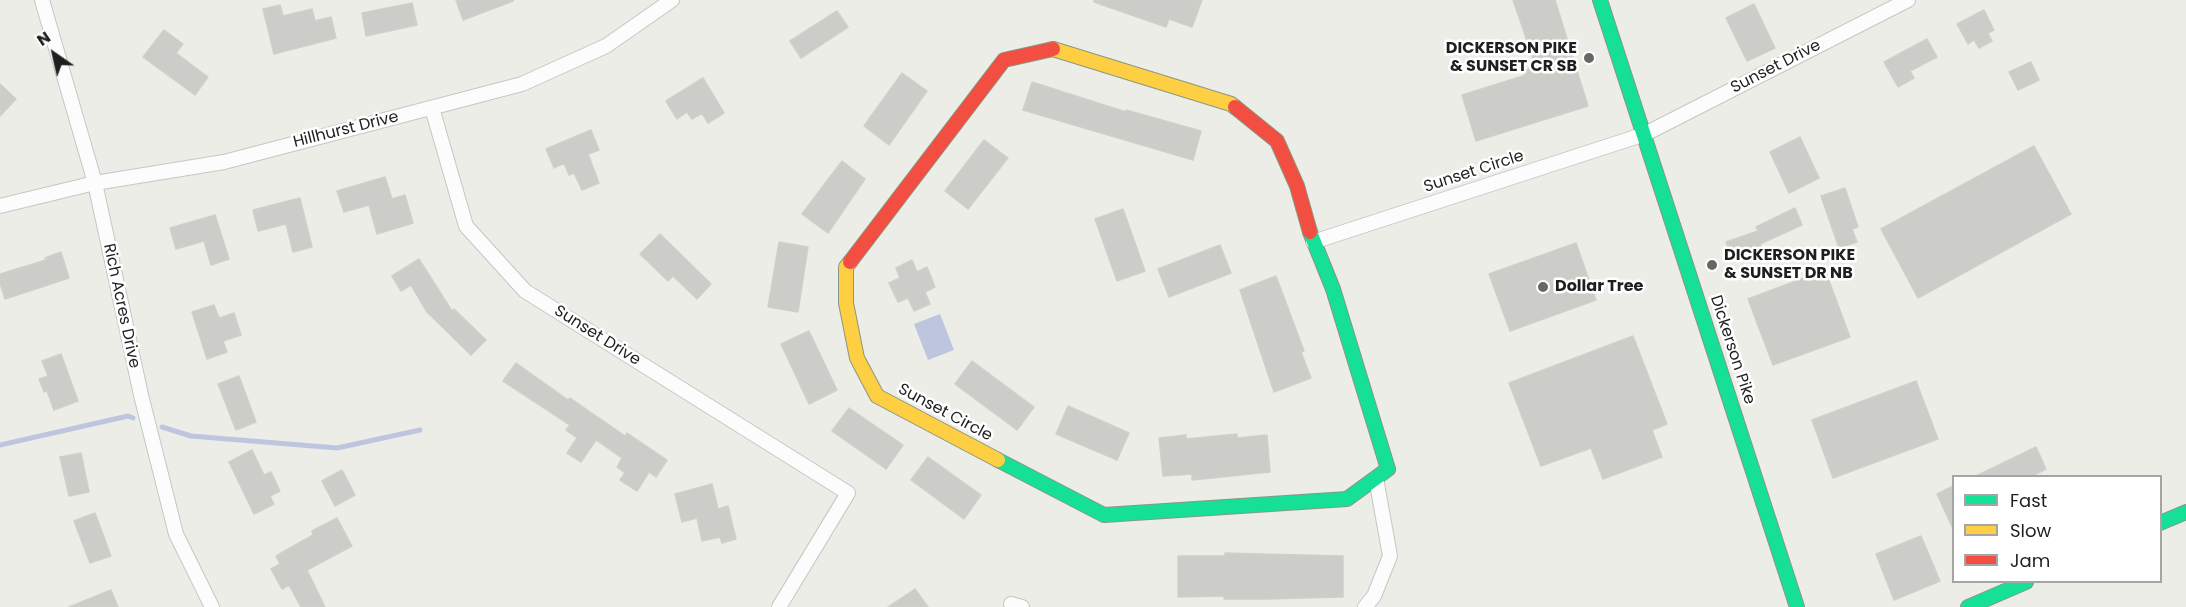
<!DOCTYPE html>
<style>
body{margin:0}
#map{position:relative;width:2186px;height:607px;overflow:hidden;background:#edede8;font-family:Poppins,sans-serif}
canvas{display:block}
.legend{position:absolute;left:1952px;top:475px;width:210px;height:108px;box-sizing:border-box;background:#fff;border:2px solid #a5a5a5;margin:0;padding:8px 10px;list-style:none;font-size:18px;color:#1f1f1f}
.legend li{display:flex;align-items:center;gap:12px;height:30px}
.legend b{width:30px;border:2px solid #a5a5a5}
.north{position:absolute;left:24px;top:24px;width:60px;height:60px;-webkit-text-stroke:4px #fff;paint-order:stroke;rotate:326deg;font-size:16px;font-weight:700;line-height:24px;text-align:center;color:#1f1f1f}
.north::after{content:'';display:block;margin:auto;width:21px;height:27px;background:#1f1f1f;clip-path:polygon(50% 0,100% 100%,50% 72%,0 100%)}
</style>
<div id="map">
<canvas width="2186" height="607"></canvas>
<ul class="legend">
<li><b style="height:8px;background:#16e098"></b>Fast</li>
<li><b style="height:8px;background:#ffcf43"></b>Slow</li>
<li><b style="height:8px;background:#f24e42"></b>Jam</li>
</ul>
<div class="north">N</div>
</div>
<script>
const ctx = document.querySelector('canvas').getContext('2d');
ctx.lineJoin = 'round';
function fillPath(path, color) {
  ctx.fillStyle = color;
  ctx.fill(path, 'evenodd');
}
function strokePath(path, color, width, dash) {
  ctx.strokeStyle = color;
  ctx.lineWidth = width;
  ctx.lineCap = dash ? 'butt' : 'round';
  ctx.setLineDash(dash || []);
  ctx.stroke(path);
}
function label(font, color, halo, rows, align = 'center') {
  ctx.font = font + ' Poppins,sans-serif';
  ctx.lineWidth = 5;
  ctx.setLineDash([]);
  ctx.textBaseline = 'middle';
  ctx.strokeStyle = halo;
  ctx.fillStyle = color;
  for (const [text, x, y, turn = 0] of rows) {
    ctx.save();
    ctx.translate(x, y);
    ctx.rotate((+turn || 0) * Math.PI / 180);
    ctx.textAlign = isNaN(turn) ? turn : align;
    if (halo) ctx.strokeText(text, 0, 0);
    ctx.fillText(text, 0, 0);
    ctx.restore();
  }
}
fillPath(new Path2D(`
 M940,314l14,36 -26,10 -14,-36z`), '#bdc6de');
strokePath(new Path2D(`
 M162,427l29,9 146,12 83,-18
 M0,445l128,-29 5,2`), '#bdc6de', 5);
const building = new Path2D(`
 M456,0h57v1l-50,19z
 M1094,0h108l-10,27 -23,-8 -3,8 -72,-25z
 M1513,0h42l33,106 -112,35 -14,-46 61,-19 11,-15z
 M412,3l5,22 -51,11 -4,-23z
 M1754,4l21,44 -28,13 -21,-43z
 M280,5l3,11 29,-7 3,12 16,-4 5,21 -62,16 -11,-45z
 M1984,10l10,20 -6,3 4,8 -13,7 -5,-8 -6,4 -11,-20z
 M837,11l11,16 -47,31 -11,-17z
 M164,30l19,14 -7,9 32,24 -13,18 -52,-38z
 M1927,39l10,18 -27,14 4,7 -16,9 -14,-25z
 M2031,62l8,18 -21,10 -9,-18z
 M902,73l25,18 -38,54 -25,-19z
 M703,78l21,35 -16,10 -6,-10 -10,6 -5,-7 -10,7 -11,-18z
 M1032,82l94,30v-2l75,21 -8,29 -170,-50z
 M0,84l16,15 -16,17z
 M591,130l8,20 -11,4 11,29 -17,7 -8,-17 -5,2 -5,-12 -10,5 -8,-19z
 M1800,137l19,41 -30,15 -19,-41z
 M984,140l24,18 -40,51 -23,-18z
 M2034,146l37,68 -153,84 -37,-69z
 M842,161l23,18 -37,54 -26,-19z
 M385,177l7,22 13,-4 8,28 -36,11 -8,-29 -25,7 -7,-21z
 M1845,188l13,39 -6,2 5,13 -18,6 -18,-52z
 M300,198l12,49 -19,5 -7,-28 -28,7 -5,-21z
 M1795,208l7,17 -42,19 2,4 -30,10 -6,-16 32,-11 -2,-4z
 M1123,209l22,62 -28,10 -22,-62z
 M215,215l14,44 -18,6 -7,-24 -28,8 -6,-21z
 M660,234l51,50 -14,15 -24,-23 -5,5 -28,-27z
 M779,242l29,5 -10,65 -30,-5z
 M1576,243l20,57 -86,31 -21,-57z
 M1220,245l11,28 -62,24 -11,-28z
 M61,252l8,26 -64,21 -5,-16v-9l46,-14 -1,-2z
 M419,259l33,52 2,-2 32,31 -15,15 -44,-43 -16,-27 -10,6 -9,-15z
 M912,260l5,12 10,-5 8,20 -10,5 5,12 -16,7 -6,-13 -10,4 -9,-19 11,-5 -4,-10z
 M1825,270l25,67 -77,28 -25,-66z
 M1276,276l28,75 -3,1 10,26 -37,14 -34,-102z
 M214,305l5,13 15,-5 7,22 -18,6 4,11 -20,7 -15,-47z
 M809,331l28,59 -28,14 -28,-60z
 M1633,336l34,88 -15,6 10,27 -59,22 -12,-31 -50,18 -32,-83z
 M61,354l17,47 -24,9 -7,-19 -3,1 -5,-13 9,-3 -6,-15z
 M972,361l62,46 -17,23 -62,-46z
 M516,363l52,37 2,-2 55,38 2,-3 40,27 -11,17 -7,-5 -12,19 -17,-11 5,-7 -8,-6 5,-9 -26,-18 -15,22 -14,-9 10,-15 -11,-8 4,-5 -67,-44z
 M239,376l17,46 -20,8 -18,-46z
 M1916,381l22,58 -105,39 -21,-58z
 M1068,406l61,27 -12,27 -61,-26z
 M849,408l54,37 -17,24 -54,-38z
 M1237,434v4l30,-3 3,37 -78,8v-6l-29,2 -4,-38 27,-3v4z
 M2036,447l10,22 -16,8h-56z
 M252,450l12,25 7,-3 9,19 -10,5 4,8 -20,10 -25,-52z
 M81,453l8,39 -20,4 -9,-39z
 M928,457l53,38 -17,24 -53,-39z
 M342,470l13,25 -20,11 -13,-25z
 M712,484l6,25 10,-3 8,33 -14,4 -2,-6 -18,4 -5,-23 -15,4 -7,-28z
 M1953,486v43l-16,-35z
 M95,513l16,43 -21,7 -16,-42z
 M337,518l15,28 -45,24 18,37h-24l-12,-22 -7,4 -11,-20 9,-5 -4,-8 37,-21 -1,-4z
 M1921,536l19,45 -46,19 -18,-46z
 M1225,553l118,3v41l-76,2h-43v-3l-46,1v-41h47z
 M915,589l13,18h-40z
 M111,590l7,17h-49z`);
fillPath(building, '#ccccc8');
strokePath(building, '#d0d0c9', 1.5);
const street = new Path2D(`
 M42,0l53,183 46,212 35,139 36,73
 M432,108l34,118 59,65 323,202 -69,114
 M0,206l95,-23 129,-21 298,-78 84,-38 66,-46
 M1313,242l332,-108 263,-134
 M1011,604l11,3
 M1365,607l9,-11 16,-40 -14,-78`);
const fast = new Path2D(`
 M1600,0l197,607
 M998,460l106,55 243,-16 41,-30 -55,-180 -23,-57
 M2160,523l26,-11
 M1968,607l58,-25`);
const slow = new Path2D(`
 M1053,49l178,55 4,3
 M850,262l-4,5v36l11,55 20,38 121,64`);
const jam = new Path2D(`
 M1235,107l42,34 20,45 13,46
 M850,262l154,-202 49,-11`);
strokePath(street, '#c6c6c4', 16);
strokePath(fast, '#8a9781', 16);
strokePath(slow, '#8a9781', 16);
strokePath(jam, '#8a9781', 16);
strokePath(street, '#fcfcfc', 14);
strokePath(fast, '#16e098', 14);
strokePath(slow, '#ffcf43', 14);
strokePath(jam, '#f24e42', 14);
for (const [x, y, r, color] of [
 [1589,58,6,"#676765"],
 [1712,265,6,"#676765"],
 [1543,287,6,"#676765"]
]) {
  const dot = new Path2D();
  dot.arc(x, y, r, 0, 2 * Math.PI);
  ctx.fillStyle = color;
  ctx.fill(dot);
  strokePath(dot, '#fff', 2);
}
label('bold 16px', '#1f1f1f', '#fff', [
 ["DICKERSON PIKE",1577,49,"right"],
 ["& SUNSET CR SB",1577,67,"right"],
 ["DICKERSON PIKE",1724,256],
 ["& SUNSET DR NB",1724,274],
 ["Dollar Tree",1555,287]
], 'left');
label('16px', '#1f1f1f', '#fff', [
 ["Sunset Drive",1776,67,-27],
 ["Hillhurst Drive",346,130,-14],
 ["Sunset Circle",1474,172,-18],
 ["Rich Acres Drive",121,306,78],
 ["Sunset Drive",597,336,32],
 ["Dickerson Pike",1732,350,72],
 ["Sunset Circle",945,413,28]
]);
</script>
